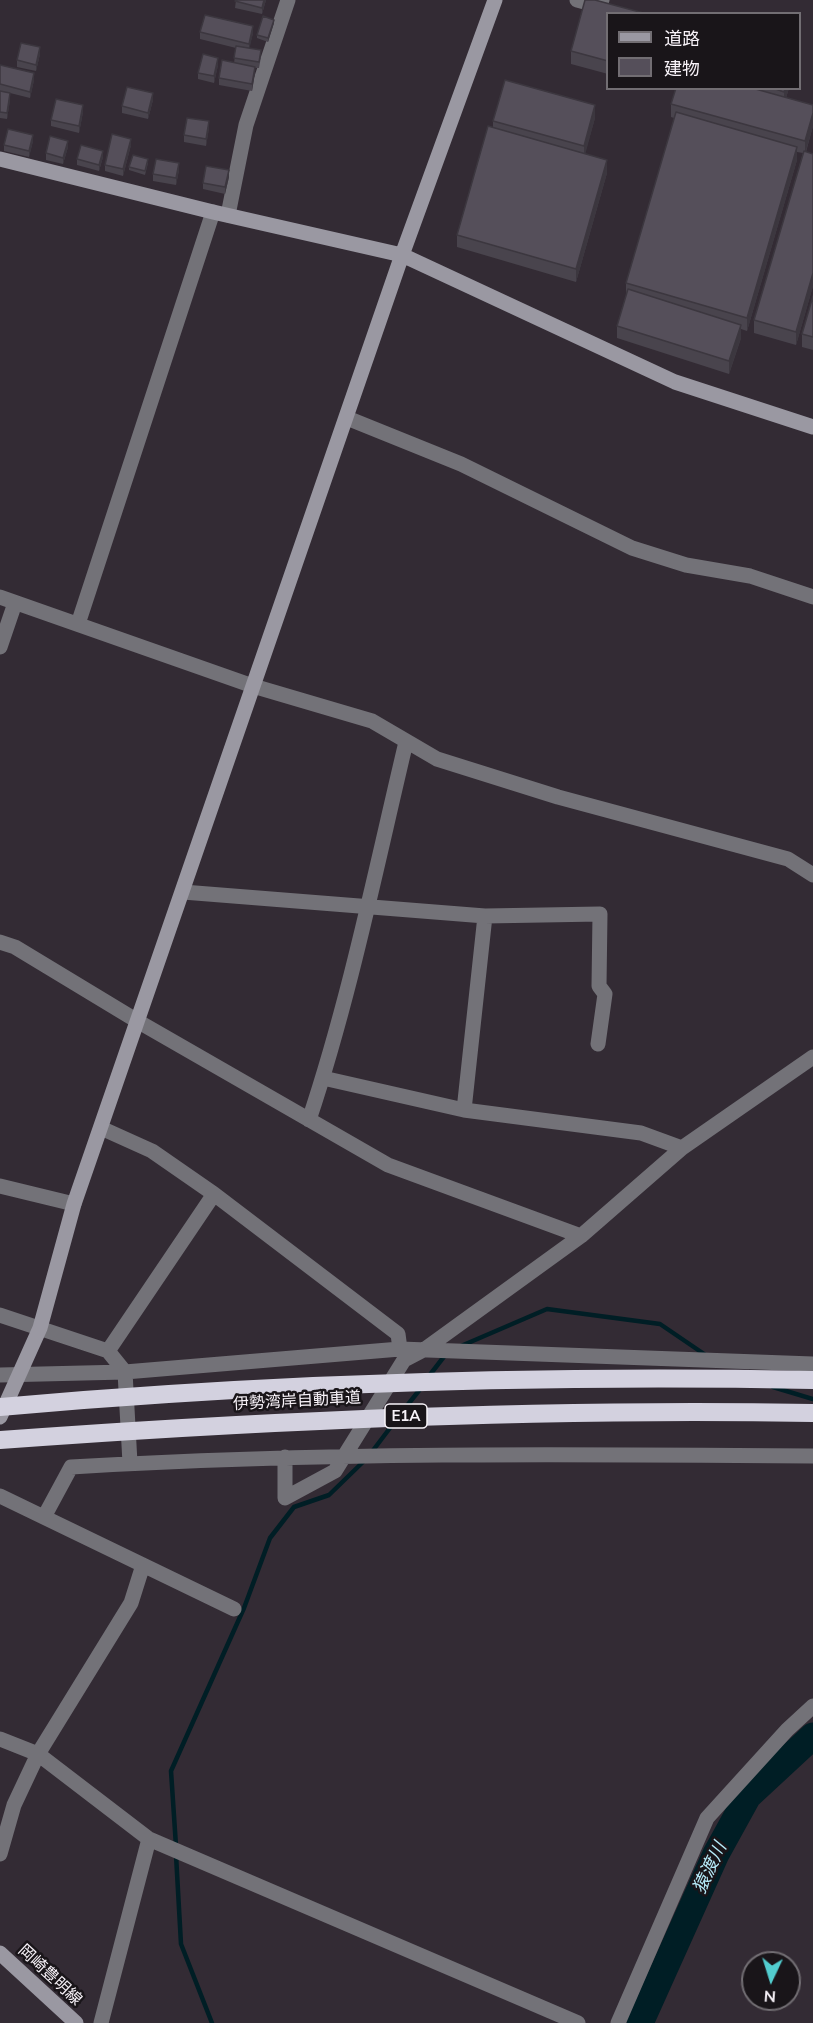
<!DOCTYPE html>
<meta charset="utf-8">
<style>
body{margin:0}
#map{position:relative;width:813px;height:2023px;overflow:hidden;background:#332b34;font-family:Mulish,"Noto Sans JP",sans-serif}
canvas{display:block}
.legend{position:absolute;left:606px;top:12px;width:195px;height:78px;box-sizing:border-box;background:#191519;border:2px solid #726e73;margin:0;padding:8px 10px;list-style:none;font-size:18px;color:#f8f3f9}
.legend li{display:flex;align-items:center;gap:12px;height:30px}
.legend b{width:30px;border:2px solid #726e73}
.north{position:absolute;left:741px;top:1951px;width:60px;height:60px;box-sizing:border-box;background:#191519;border:2px solid #726e73;border-radius:50%;rotate:184deg;font-size:16px;font-weight:700;line-height:24px;text-align:center;color:#f8f3f9}
.north::after{content:'';display:block;margin:auto;width:21px;height:27px;background:#52cdcf;clip-path:polygon(50% 0,100% 100%,50% 72%,0 100%)}
</style>
<div id="map">
<canvas width="813" height="2023"></canvas>
<ul class="legend">
<li><b style="height:8px;background:#9a98a2"></b>道路</li>
<li><b style="height:16px;background:#554f5a"></b>建物</li>
</ul>
<div class="north">N</div>
</div>
<script>
const ctx = document.querySelector('canvas').getContext('2d');
ctx.lineJoin = 'round';
function strokePath(path, color, width, dash) {
  ctx.strokeStyle = color;
  ctx.lineWidth = width;
  ctx.lineCap = dash ? 'butt' : 'round';
  ctx.setLineDash(dash || []);
  ctx.stroke(path);
}
function fillPath(path, color) {
  ctx.fillStyle = color;
  ctx.fill(path, 'evenodd');
}
function label(font, color, halo, rows, align = 'center') {
  ctx.font = font + ' Mulish,"Noto Sans JP",sans-serif';
  ctx.lineWidth = 5;
  ctx.setLineDash([]);
  ctx.textBaseline = 'middle';
  ctx.strokeStyle = halo;
  ctx.fillStyle = color;
  for (const [text, x, y, turn = 0] of rows) {
    ctx.save();
    ctx.translate(x, y);
    ctx.rotate((+turn || 0) * Math.PI / 180);
    ctx.textAlign = isNaN(turn) ? turn : align;
    if (halo) ctx.strokeText(text, 0, 0);
    ctx.fillText(text, 0, 0);
    ctx.restore();
  }
}
strokePath(new Path2D(`
 M461,1346l86,-37 113,15 47,32
 M429,1376l17,-22
 M773,1387l40,12
 M402,1412l19,-24
 M371,1453l22,-29
 M176,1846l-5,-75 73,-163 26,-70 24,-31 35,-12 35,-34
 M176,1855l5,89 31,79`), '#001e25', 4.5);
strokePath(new Path2D(`
 M640,2023l76,-169 32,-58 65,-60`), '#001e25', 27);
strokePath(new Path2D(`
 M577,0l19,5 6,-5
 M228,215l18,-90 42,-125
 M347,418l114,46 171,84 54,17 64,11 63,21
 M0,597l253,89 119,35 65,38 121,38 230,62 25,16
 M78,624l135,-412
 M0,647l15,-44
 M183,892l302,24 115,-2 -1,72 6,8 -7,50
 M0,942l15,5 124,75 249,143 193,71
 M323,1078l141,32 177,23 41,15
 M464,1110l21,-194
 M309,1120c41,-123 67,-252 97,-378
 M101,1128l51,23 62,43 184,140 2,15
 M0,1186l74,18
 M0,1315l108,36 17,21 5,91
 M108,1351l106,-157
 M0,1375l125,-3 275,-23 413,15
 M285,1457v41l50,-27 69,-111 21,-11 156,-113 101,-88 131,-91
 M0,1496l234,113
 M44,1517l27,-50c248,-15 495,-13 742,-11
 M0,1739l38,15 111,85 429,184
 M0,1854l14,-49 24,-51 93,-151 12,-38
 M101,2023l48,-184
 M618,2023l89,-205 80,-88 26,-24`), '#737278', 15);
strokePath(new Path2D(`
 M0,159l213,53 189,43 273,127 138,45
 M0,1417l40,-89 34,-124 328,-949 93,-255
 M0,1953l76,70`), '#9a98a2', 15);
strokePath(new Path2D(`
 M0,1407c269,-24 543,-32 813,-27
 M0,1440c271,-20 541,-32 813,-27`), '#d3d1df', 18);
fillPath(new Path2D(`
 M236,0h30l-4,14 -27,-6z
 M608,14v60l-37,-10v-13z
 M274,23l-6,19 -11,-4v-3z
 M200,32l53,1 -4,15 12,9 -2,11h-4v5l-3,18 -33,-6v-7l15,-15 2,-15 -36,-9z
 M40,54l-4,17 -19,-4v-7z
 M0,65l34,15 -4,18 -20,-5v7l-3,19 -7,-1z
 M218,65l-4,18 -16,-4v-6z
 M676,88h113l-3,10 27,28 -7,26 7,2v132l-17,59 -42,-12v-13l49,-167 -6,-1v8l-50,171 -6,-2v9l-12,36 -112,-36v-12l9,-31v-12l48,-165 -3,-1v-13z
 M153,100l-5,19 -26,-6v-7z
 M83,112l-4,21 -28,-7v-6z
 M595,118l-10,35 22,20 -31,109 -119,-35v-12l36,-108v-6z
 M209,128l-3,18 -22,-4v-7z
 M33,141l-4,16 -25,-6v-6z
 M131,145l-8,31 -18,-5v-6z
 M68,147l-5,17 -17,-4v-7z
 M103,157l-4,14 -22,-6v-6z
 M148,163l-3,12 -16,-5v-3z
 M179,170l-3,15 -23,-4v-7z
 M229,177l-4,17 -22,-5v-6z
 M813,296v54l-11,-3v-13z`), '#49444d');
fillPath(new Path2D(`
 M264,0h2l-4,14v-6z
 M274,20v3l-6,19v-4z
 M253,26v7l-4,18v-7z
 M40,47v7l-4,17v-6z
 M218,58v7l-4,18v-7z
 M255,67v6l-3,18v-7z
 M34,73v7l-4,18v-6z
 M785,88h4l-5,16v-12z
 M10,93v7l-3,19v-6z
 M153,93v7l-5,19v-6z
 M83,105v7l-4,21v-7z
 M595,105v13l-11,41v-13z
 M813,113v13l-8,28v-13z
 M209,121v7l-3,18v-7z
 M33,135v6l-4,16v-6z
 M131,139v6l-8,31v-7z
 M68,141v6l-5,17v-6z
 M797,147v13l-50,171v-13z
 M103,151v6l-4,14v-6z
 M607,160v13l-31,109v-13z
 M179,163v7l-3,15v-7z
 M229,170v7l-4,17v-7z
 M813,273v13l-17,59v-13z
 M741,325v13l-12,36v-13z`), '#3c373f');
const building = new Path2D(`
 M236,0h28l-2,8 -27,-7z
 M585,0h10l52,14h-39v47l-37,-10z
 M205,15l48,11 -4,18 -49,-12z
 M263,16l11,4 -6,18 -11,-3z
 M21,43l19,4 -4,18 -19,-5z
 M236,46l25,4 -2,12 -25,-4z
 M203,54l15,4 -4,18 -16,-3z
 M222,60l33,7 -3,17 -33,-6z
 M0,65l34,8 -4,19 -30,-8z
 M505,80l90,25 -11,41 -91,-25z
 M127,87l26,6 -5,20 -26,-7z
 M676,88h76l61,17v8l-8,28 -134,-37z
 M773,88h12l-1,4z
 M0,91l10,2 -3,20 -7,-1z
 M56,99l27,6 -4,21 -28,-6z
 M676,112l121,35 -50,171 -121,-35z
 M187,118l22,3 -3,18 -22,-4z
 M488,126l119,34 -31,109 -119,-34z
 M8,129l25,6 -4,16 -25,-6z
 M112,134l19,5 -8,30 -18,-4z
 M50,136l18,5 -5,17 -17,-5z
 M81,145l22,6 -4,14 -22,-6z
 M804,151l9,3v119l-17,59 -42,-12z
 M133,155l15,4 -3,12 -16,-4z
 M156,159l23,4 -3,15 -23,-4z
 M206,166l23,4 -4,17 -22,-4z
 M628,289l113,36 -12,36 -112,-35z
 M813,296v41l-11,-3z`);
fillPath(building, '#554f5a');
strokePath(building, '#3c373f', 1.5);
for (const [x, y, w] of [
 [406,1416,42]
]) {
  const box = new Path2D();
  box.roundRect(x - w / 2, y - 12, w, 24, 4.5);
  ctx.fillStyle = '#191519';
  ctx.fill(box);
  strokePath(box, '#f8f3f9', 1.5);
}
label('bold 15px', '#f8f3f9', null, [
 ["E1A",406,1416]
]);
label('16px', '#f8f3f9', '#191519', [
 ["伊勢湾岸自動車道",297,1401,-3],
 ["岡崎豊明線",50,1975,43]
]);
label('italic 18px', '#b7ecfa', '#191519', [
 ["猿渡川",710,1868,-65]
]);
</script>
